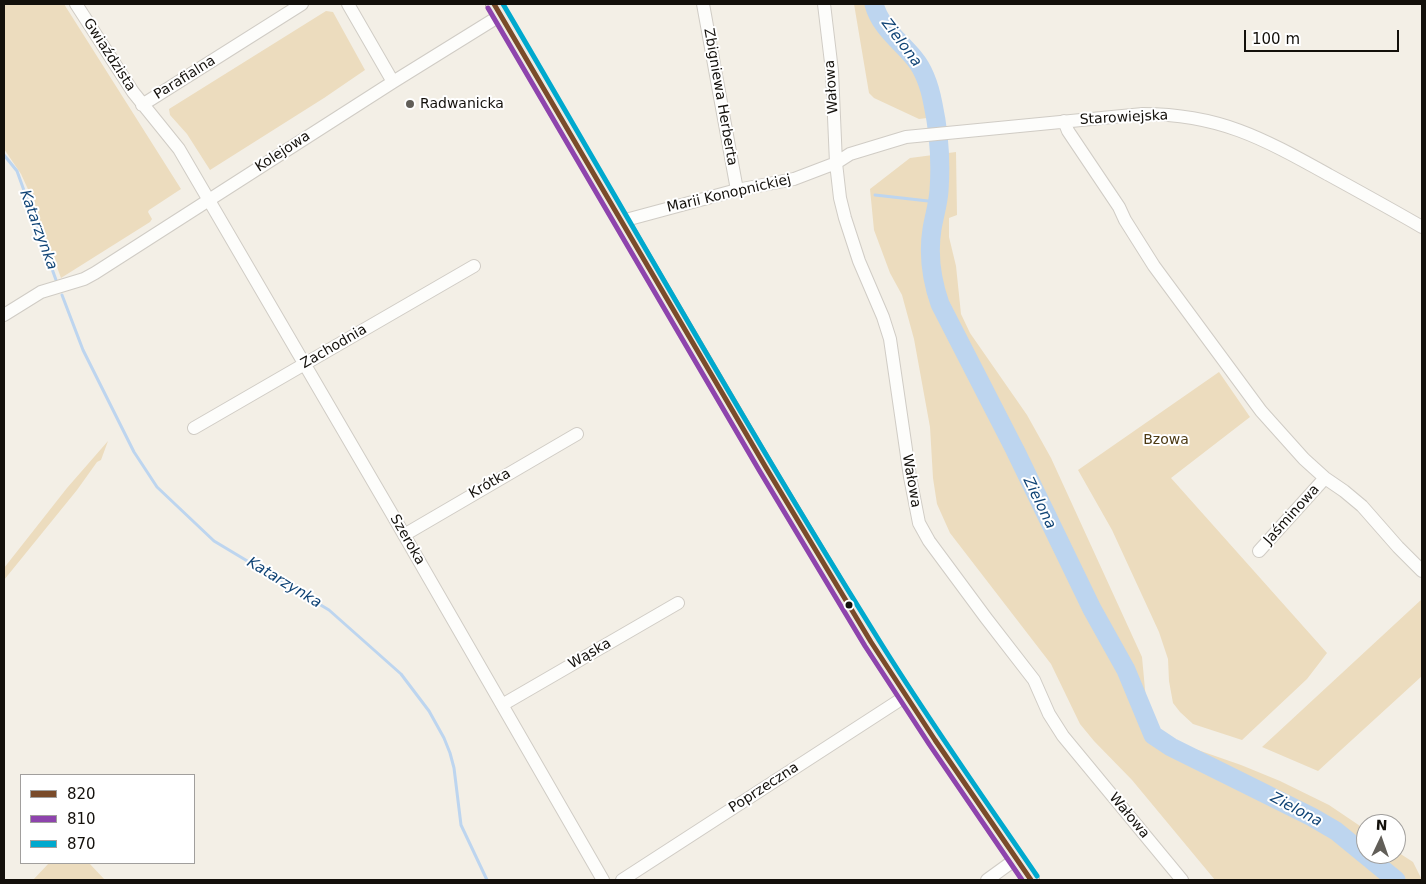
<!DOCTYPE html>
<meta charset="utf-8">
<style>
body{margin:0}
#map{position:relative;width:1426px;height:884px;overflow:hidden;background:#f3efe6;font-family:"DejaVu Sans",sans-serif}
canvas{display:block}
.frame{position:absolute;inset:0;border:5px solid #13100b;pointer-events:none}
.legend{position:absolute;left:20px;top:774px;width:175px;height:90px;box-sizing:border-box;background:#fff;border:1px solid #a19f9d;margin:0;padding:6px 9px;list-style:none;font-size:15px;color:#13100b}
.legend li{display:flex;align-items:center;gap:10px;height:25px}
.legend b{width:25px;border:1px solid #a19f9d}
.north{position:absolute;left:1356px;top:814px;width:50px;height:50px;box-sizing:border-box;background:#fff;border:1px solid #a19f9d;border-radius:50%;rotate:3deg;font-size:14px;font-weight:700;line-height:20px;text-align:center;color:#13100b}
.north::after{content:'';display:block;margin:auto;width:18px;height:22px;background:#615e58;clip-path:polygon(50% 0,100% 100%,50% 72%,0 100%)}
.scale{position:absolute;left:1244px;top:30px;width:155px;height:22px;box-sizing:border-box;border:2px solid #13100b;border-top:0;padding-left:6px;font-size:15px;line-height:18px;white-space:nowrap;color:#13100b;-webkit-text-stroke:4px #fff;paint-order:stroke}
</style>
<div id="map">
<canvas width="1426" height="884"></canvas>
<div class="frame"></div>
<ul class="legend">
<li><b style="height:6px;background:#7a4b2a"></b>820</li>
<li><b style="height:6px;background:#8e44ad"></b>810</li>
<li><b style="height:6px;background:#00a9ce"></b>870</li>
</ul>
<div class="north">N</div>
<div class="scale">100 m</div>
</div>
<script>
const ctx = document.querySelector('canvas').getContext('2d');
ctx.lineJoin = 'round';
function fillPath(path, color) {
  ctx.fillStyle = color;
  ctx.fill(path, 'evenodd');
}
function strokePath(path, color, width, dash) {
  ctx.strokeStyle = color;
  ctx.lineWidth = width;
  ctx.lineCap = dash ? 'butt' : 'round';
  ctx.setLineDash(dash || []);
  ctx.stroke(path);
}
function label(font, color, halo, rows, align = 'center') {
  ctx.font = font + ' "DejaVu Sans",sans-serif';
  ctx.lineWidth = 4;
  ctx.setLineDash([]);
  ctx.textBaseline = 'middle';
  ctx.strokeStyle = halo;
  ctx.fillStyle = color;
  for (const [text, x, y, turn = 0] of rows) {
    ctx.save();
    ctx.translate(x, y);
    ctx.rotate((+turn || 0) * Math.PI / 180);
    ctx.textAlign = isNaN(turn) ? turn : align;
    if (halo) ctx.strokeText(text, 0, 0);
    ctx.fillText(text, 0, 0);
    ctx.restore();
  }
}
fillPath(new Path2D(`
 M4,4h60l117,185 -32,21 -1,2 4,7 -2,3 -89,56 -29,-80 -11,-24 -17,-25z
 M854,4h13l10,21 33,37 17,30 3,12 -3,14 -8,1 -45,-21 -5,-5z
 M326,11l7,1 32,58 -41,28 -114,72 -23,-36 -17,-19 -1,-6z
 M956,152l1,63 -8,3v19l7,29 5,48 9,19 57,82 24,43 91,199 4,43 4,14 11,17 14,11 66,23 39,16 49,24 37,25v24h30v-3l17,11 9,18h-207l-83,-100 -38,-39 -14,-17 -29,-60 -101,-131 -13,-29 -4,-26 -3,-51 -16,-88 -12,-44 -12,-22 -16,-43 -4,-41 40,-31z
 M1219,372l31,45 -79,61 156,175 -20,26 -65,61 -49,-16 -13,-12 -7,-9 -4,-22 -1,-22 -9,-27 -47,-102 -34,-60z
 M108,441l-7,19 -4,2 -20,28 -73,90v-12l63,-80z
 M1422,599v77l-104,95 -56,-24z
 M49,863h40l16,17h-72z`), '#ecdcbe');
strokePath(new Path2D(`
 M4,155l13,16 39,109
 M875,195l62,7
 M62,295l21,55 51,102 23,35 57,54 115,69 72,64 28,37 15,27 6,15 4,15 7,57 26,55`), '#bdd5ef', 3);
strokePath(new Path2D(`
 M874,4c6,23 25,36 40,54 11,13 16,30 19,46 6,28 8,59 6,87 -1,13 -5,26 -7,38 -4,25 0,52 8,75l75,146 77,159 34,61 27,65 18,12 141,70 24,14 60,49`), '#bdd5ef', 19);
const minor = new Path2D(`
 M76,4l57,88 46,57 213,365 211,366
 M348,4l45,78
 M703,4l34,186
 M824,4l8,67 4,92 4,35 5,20 14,43 24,56 7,22 20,138 9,46 10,18 57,77 48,62 15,34 14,22 119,144
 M142,105l160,-101
 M1064,121l4,10 51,76 6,13 29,46 107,145 43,48 21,19 19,13 18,15 36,41 24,24
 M622,221l115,-31 57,-11 42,-16 14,-9 56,-17 237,-23c77,0 121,25 186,61 31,17 62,34 93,52
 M4,315l37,-23 43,-13 11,-6 298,-191 108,-67
 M194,428l280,-162
 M404,535l173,-101
 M1259,551l66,-73
 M502,705l176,-102
 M622,880l284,-184
 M987,880l29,-21`);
const major = new Path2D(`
 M494,4l271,462 106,176 64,98 96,140`);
strokePath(minor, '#d0ccc5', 14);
strokePath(major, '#b0a99b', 18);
strokePath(minor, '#fdfdfb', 12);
strokePath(major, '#eeeae3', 16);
strokePath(new Path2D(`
 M494,4l271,462 106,176 64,98 96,140`), '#7a4b2a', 5);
strokePath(new Path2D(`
 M488,8l271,462 106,176 64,98 93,136`), '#8e44ad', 5);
strokePath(new Path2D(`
 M503,4c124,211 244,425 374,633 50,81 106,160 160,239`), '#00a9ce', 5);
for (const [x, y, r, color] of [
 [410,104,5,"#615e58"],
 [849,605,4.5,"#13100b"]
]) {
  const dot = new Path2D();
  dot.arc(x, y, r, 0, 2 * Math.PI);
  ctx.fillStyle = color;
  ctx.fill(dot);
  strokePath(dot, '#fff', 2);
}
label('14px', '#13100b', '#fff', [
 ["Gwiaździsta",109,55,57],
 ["Parafialna",185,78,-32],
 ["Wałowa",832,87,-94],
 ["Zbigniewa Herberta",720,97,80],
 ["Starowiejska",1124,118,-3],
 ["Kolejowa",283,152,-33],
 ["Marii Konopnickiej",729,194,-13],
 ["Zachodnia",334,347,-30],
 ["Wałowa",911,481,80],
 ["Krótka",490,484,-30],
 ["Jaśminowa",1292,515,-48],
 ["Szeroka",407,540,60],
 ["Wąska",590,654,-30],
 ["Poprzeczna",764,788,-33],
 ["Wałowa",1129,816,50]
]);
label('14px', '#13100b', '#fff', [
 ["Radwanicka",420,104]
], 'left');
label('14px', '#4d3a14', '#fff', [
 ["Bzowa",1166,440]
]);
label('italic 15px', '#0f4375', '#fff', [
 ["Zielona",901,43,53],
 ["Katarzynka",38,230,70],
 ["Zielona",1039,503,64],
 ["Katarzynka",284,583,31],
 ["Zielona",1296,810,28]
]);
</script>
